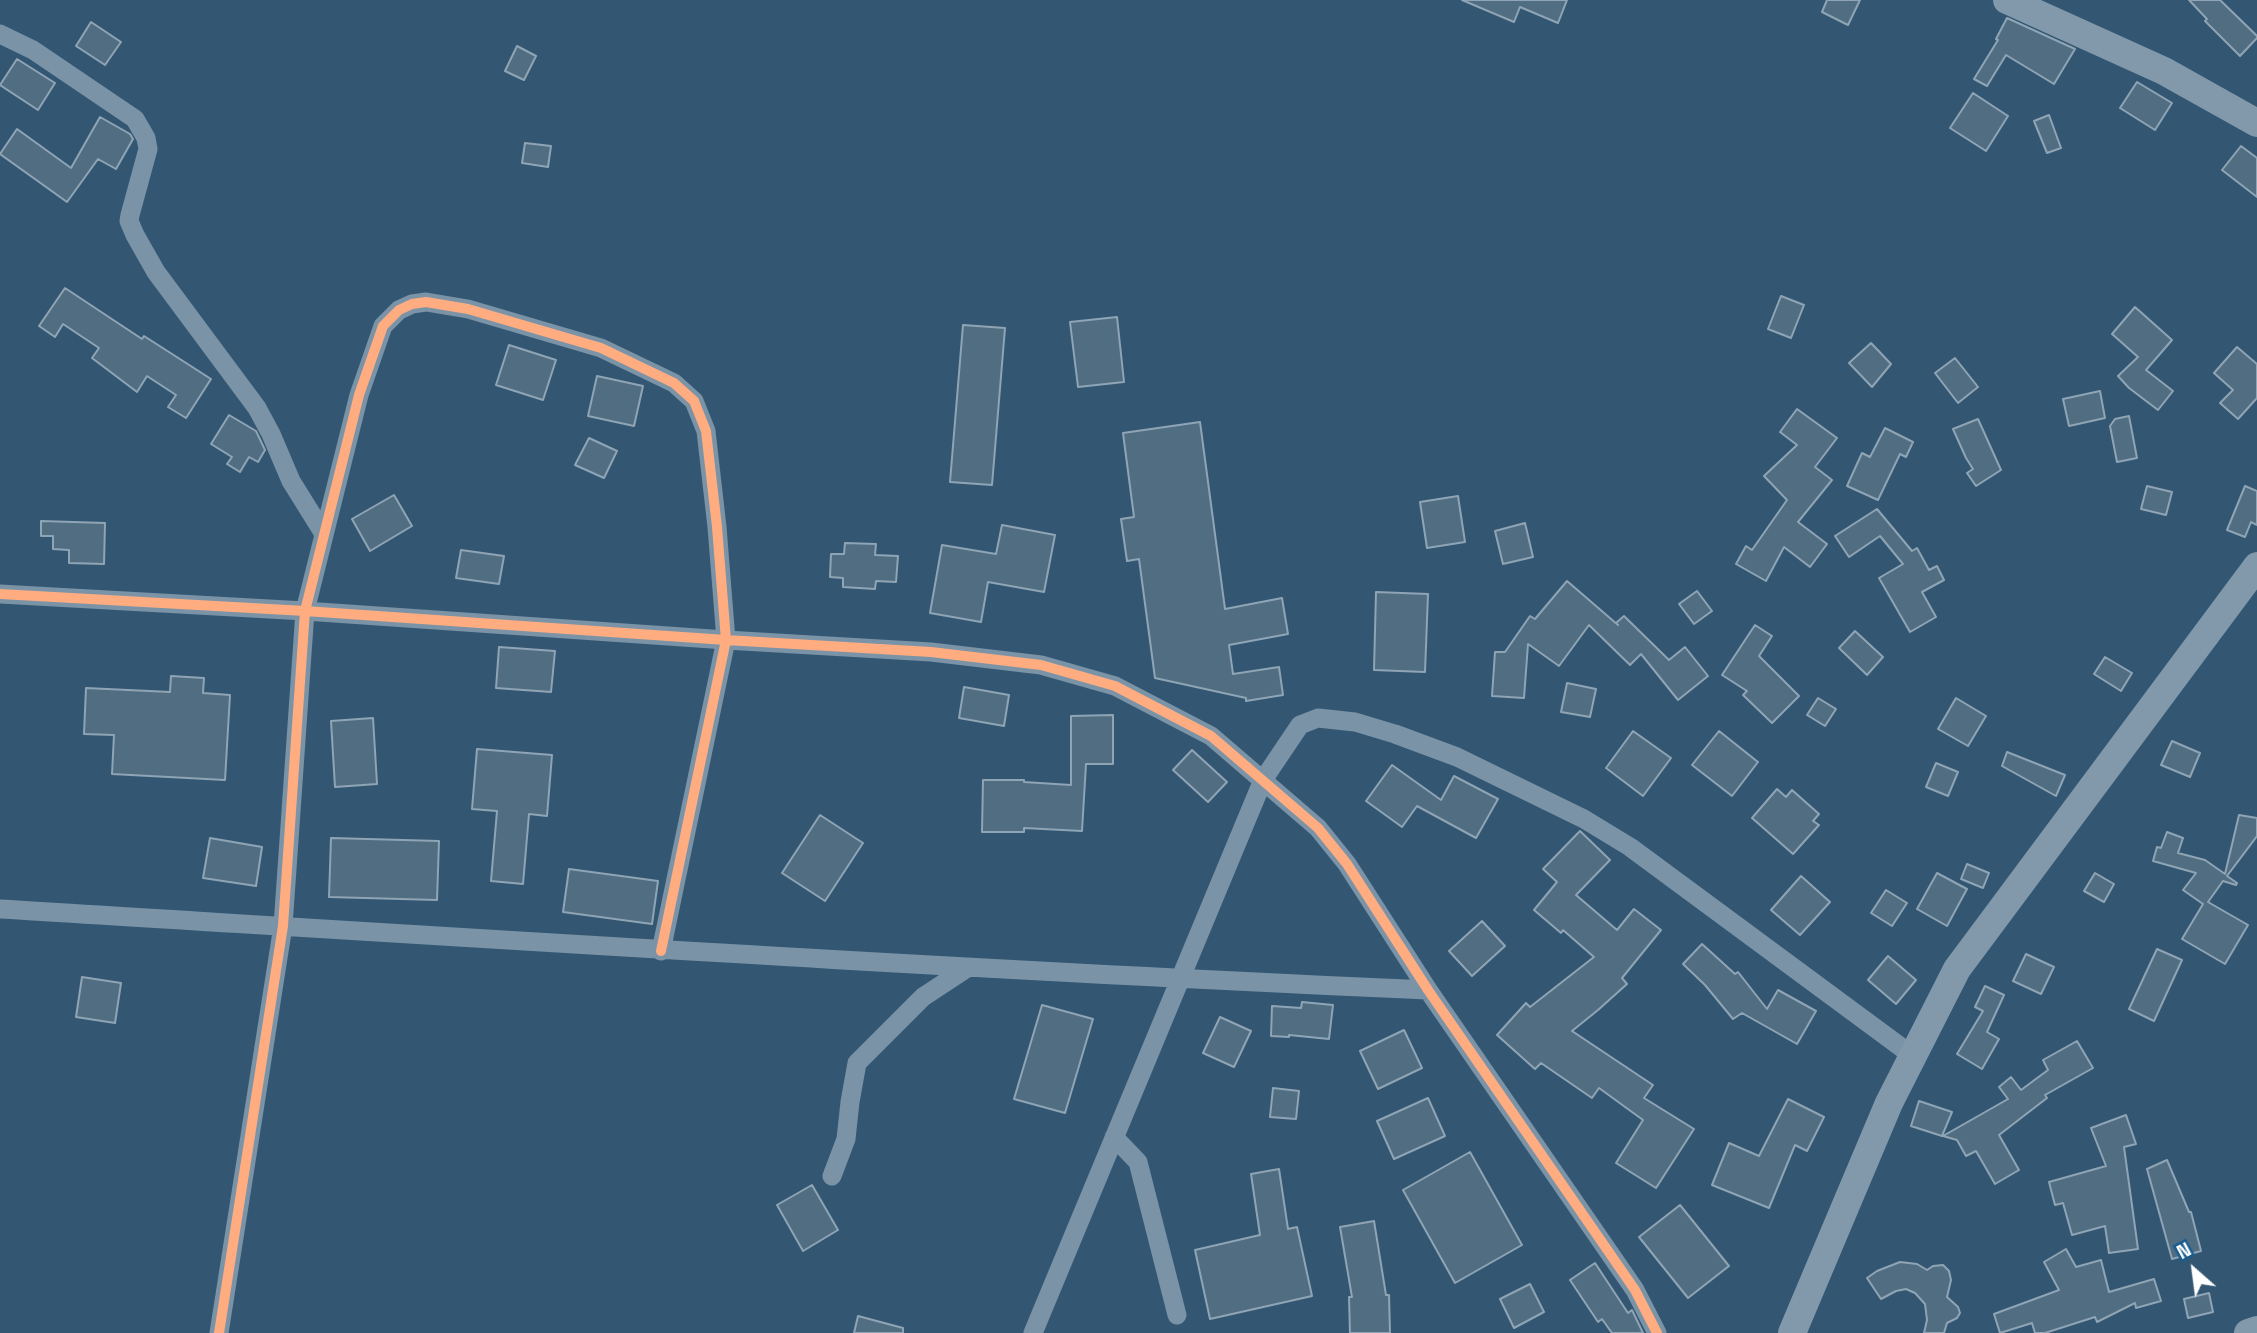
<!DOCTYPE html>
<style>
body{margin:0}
#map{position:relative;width:2257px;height:1333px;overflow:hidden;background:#335772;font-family:"Space Grotesk",sans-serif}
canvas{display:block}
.north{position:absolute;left:2159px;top:1235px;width:70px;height:70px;-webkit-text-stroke:5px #185b8d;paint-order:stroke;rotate:332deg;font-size:19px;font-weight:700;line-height:28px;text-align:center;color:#fff}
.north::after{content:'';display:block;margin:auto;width:24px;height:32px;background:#fff;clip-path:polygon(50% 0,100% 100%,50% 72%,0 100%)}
</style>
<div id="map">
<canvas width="2257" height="1333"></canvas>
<div class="north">N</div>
</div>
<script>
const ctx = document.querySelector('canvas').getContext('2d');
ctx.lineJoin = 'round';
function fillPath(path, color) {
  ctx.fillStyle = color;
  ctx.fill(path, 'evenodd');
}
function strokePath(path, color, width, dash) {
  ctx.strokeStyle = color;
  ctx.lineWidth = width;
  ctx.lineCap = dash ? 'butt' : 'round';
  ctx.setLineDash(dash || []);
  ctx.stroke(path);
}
const building = new Path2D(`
 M1462,0h105l-9,23 -38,-16 -6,15z
 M1827,0h33l-12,25 -26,-13z
 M2189,0h31l37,36v2l-17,18 -35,-35 2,-2z
 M2007,18l68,31 -21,35 -48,-29 -19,31 -13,-7 24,-39 -2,-1z
 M91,22l30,20 -16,23 -29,-19z
 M517,46l19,10 -12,24 -19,-9z
 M17,59l38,24 -17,27 -38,-25z
 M2137,82l35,21 -17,27 -35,-22z
 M1973,93l35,23 -22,35 -36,-23z
 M2049,115l12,33 -14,5 -13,-32z
 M100,117l30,17 3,5 -17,30 -18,-10 -31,43 -67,-48 17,-25 54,39z
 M525,143l26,3 -3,21 -26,-4z
 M2241,146l16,12v39l-35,-27z
 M65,288l77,51 2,-3 67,43 -25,39 -18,-11 8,-12 -29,-19 -10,16 -45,-34 7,-10 -36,-24 -8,13 -16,-11z
 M1781,296l23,9 -13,33 -23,-9z
 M2135,307l37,33 -26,30 27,21 -15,19 -29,-22 -11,-12 20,-19 -26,-23z
 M1117,317l7,65 -46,5 -8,-65z
 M963,325l42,3 -13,157 -42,-3z
 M1871,343l20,21 -19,23 -23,-24z
 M509,345l47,15 -13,40 -47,-15z
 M2237,347l20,17v34l-19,21 -18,-16 13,-13 -19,-17z
 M1955,358l23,29 -20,16 -23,-30z
 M597,376l46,10 -9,40 -46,-10z
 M2100,391l5,27 -36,8 -6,-27z
 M1797,409l40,29 -22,29 17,13 -34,42 29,22 -17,23 -26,-20 -18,34 -30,-17 10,-18 6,4 35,-50 -23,-24 33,-31 -17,-13z
 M229,415l27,16 9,19 -7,12 -9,-5 -9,15 -13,-8 5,-7 -21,-13z
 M2129,416l8,42 -20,4 -7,-36 5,-7z
 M1978,419l23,51 -25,16 -9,-13 6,-4 -7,-11 -13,-29z
 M1200,422l25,187 57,-11 6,36 -59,11 4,29 46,-7 4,28 -37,6v-3l-91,-20 -16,-119 -12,2 -6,-42 13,-2 -11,-84z
 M1885,428l28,14 -7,15 -6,-3 -22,46 -31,-14 15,-33 8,4z
 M589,438l28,13 -13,27 -29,-13z
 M2147,486l25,6 -6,23 -25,-6z
 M2245,486l12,5v34l-6,-3 -6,15 -18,-7z
 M394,495l18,31 -42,25 -18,-32z
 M1458,496l7,46 -38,6 -7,-46z
 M1877,509l35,42 5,-3 12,22 8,-4 7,14 -22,12 14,25 -26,15 -31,-54 24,-14 -23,-28 -31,21 -14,-21z
 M41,521l64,2 -1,41 -35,-1v-13l-16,-1v-13h-12z
 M1525,523l8,34 -30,7 -8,-33z
 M1002,525l53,10 -11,57 -56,-10 -7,40 -51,-9 12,-68 54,9z
 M845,543l31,1 -1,11 23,1 -2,26 -20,-1 -1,8 -32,-2v-9l-13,-1 1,-23h13z
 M461,550l43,6 -5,28 -43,-6z
 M1567,581l51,44 -2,-2 8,-7 45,44 16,-13 23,29 -30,24 -37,-46 -11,11 -41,-40 -30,41 -31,-22 -4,54 -32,-2 3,-44h10l25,-36 5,3z
 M1697,591l15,20 -18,13 -15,-20z
 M1376,592l52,2 -3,78 -51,-2z
 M1755,625l17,11 -13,20 40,40 -27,27 -29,-28 4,-4 -25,-16z
 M1855,631l28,26 -16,18 -28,-27z
 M499,647l56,4 -4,41 -55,-4z
 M2105,657l27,16 -11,18 -27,-17z
 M171,676l33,2 -1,15 27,2 -5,85 -113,-6 2,-39 -30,-1 2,-46 84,4z
 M1567,683l29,6 -6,28 -29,-5z
 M964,687l45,8 -5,31 -45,-8z
 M1818,698l18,11 -11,17 -18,-11z
 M1956,698l30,18 -18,30 -30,-17z
 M1113,715v49h-27l-4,67 -58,-3v4h-42l1,-52h41v2l47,3v-69z
 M373,718l4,66 -42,3 -4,-66z
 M1633,731l38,27 -28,38 -37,-28z
 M1719,731l39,31 -26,34 -40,-31z
 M2172,741l28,12 -10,24 -29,-12z
 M477,749l75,6 -5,61 -18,-2 -6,70 -32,-3 6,-70 -25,-2z
 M1192,750l35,32 -19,20 -35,-32z
 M2007,752l58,23 -9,21 -54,-30z
 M1936,763l22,9 -10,24 -22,-9z
 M1392,765l49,35 13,-24 44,23 -22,39 -59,-32 -15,21 -36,-26z
 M1777,789l9,8 6,-7 27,24 -6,7 6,4 -26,29 -41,-36z
 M820,815l43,28 -38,58 -43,-28z
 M2239,815l18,3v18l-30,40 10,7 -1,2 -13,-4 -15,21 40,23 -23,39 -43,-25 21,-35 -20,-14 13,-17 -43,-12 4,-14 4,1 6,-16 16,6 -5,15 27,7 20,14z
 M1580,831l30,29 -34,35 41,35 17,-21 27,21 -39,48 5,6 -29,26 -26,21 81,54 -9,13 50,31 -38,59 -40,-25 27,-43 -44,-32 -7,10 -51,-35 -6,6 -38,-34 29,-32 4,4 64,-50 -31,-27 -2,3 -27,-23 23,-28 -14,-13z
 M210,838l52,9 -6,39 -53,-8z
 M331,838l108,3 -2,59 -108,-3z
 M1967,864l22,9 -6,15 -22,-9z
 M569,869l89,12 -6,43 -89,-12z
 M1937,873l30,16 -20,37 -30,-17z
 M2095,873l19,11 -10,18 -20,-11z
 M1801,876l29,26 -30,33 -29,-25z
 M1886,890l21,13 -15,23 -21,-13z
 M1482,921l23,25 -33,30 -23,-25z
 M1702,944l33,30 3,-2 29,37 11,-19 38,21 -19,33 -55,-31 -9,6 -28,-34 -22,-21z
 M2157,949l25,11 -28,61 -25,-12z
 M2026,954l28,13 -13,27 -28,-13z
 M1888,956l28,24 -20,24 -28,-24z
 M82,977l39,6 -6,40 -39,-6z
 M1985,986l19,9 -17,37 12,7 -17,30 -25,-15 26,-43 -8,-4z
 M1302,1002l31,3 -4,34 -40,-4v2l-18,-1 1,-30 29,2z
 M1042,1005l51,14 -28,94 -51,-14z
 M1220,1017l31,14 -17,36 -31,-14z
 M1404,1030l18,38 -44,21 -18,-38z
 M2077,1041l16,27 -48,27 2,3 -48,37 20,35 -24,14 -19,-33 -10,5 -9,-16 -14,-4 65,-37 -9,-12 12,-10 10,13 27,-20 -5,-10z
 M1273,1088l26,3 -3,28 -26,-2z
 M1428,1098l17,38 -51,23 -17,-38z
 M1788,1099l36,18 -17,34 -12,-6 -26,63 -57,-23 17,-42 30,13z
 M1919,1101l33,11 -10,24 -31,-10z
 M2126,1115l10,29 -12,3 14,102 -29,4 -4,-27 -33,9 -9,-32 -8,2 -6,-23 57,-16 -15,-38z
 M1470,1152l52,93 -67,38 -52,-93z
 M2167,1160l22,52h2l10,39 -29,8 -25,-90z
 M1279,1169l9,60 9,-2 15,69 -102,23 -15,-69 65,-15 -9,-61z
 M812,1185l26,45 -35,21 -26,-46z
 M1680,1205l49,61 -41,32 -49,-61z
 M1374,1221l12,74h3l1,38h-40l-1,-36h3l-12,-70z
 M2066,1249l10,18 25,-7 8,32 45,-13 7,22 -25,7 -1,-5 -38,19 -2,-5 -50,16h-10l-3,-10 -32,10 -6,-19 65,-24 -15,-28z
 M1900,1262l17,2 10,6 6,-4 10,-1 6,6 2,9 -4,17 11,10 2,6 -3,5 -10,5 -3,10h-20l3,-13 -2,-16 -10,-11 -9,-4 -10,2 -15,8 -14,-21 10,-7z
 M1595,1263l33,50 4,-3 11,23h-31l-10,-14 -4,3 -28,-42z
 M1530,1284l14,28 -30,16 -14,-29z
 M2209,1293l4,19 -25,6 -4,-19z
 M858,1316l45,12v5h-49z`);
fillPath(building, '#506d82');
strokePath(building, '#8fa4b4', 2);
strokePath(new Path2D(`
 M0,34l33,16 102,69 11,19 2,11 -18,66 -1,6 6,14 21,37 101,136 14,26 20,47 33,53
 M0,594l305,17 421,29 205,12 110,13 74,21 96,50 107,92 29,36 81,126 207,300 22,43
 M0,909c476,29 952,60 1428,81
 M1114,1137l24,25 39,153
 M832,1176l14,-37 4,-37 7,-39 66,-66 44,-29
 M219,1333l64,-407 22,-315 54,-216 24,-69 16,-16 13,-6 14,-2 42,7 133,39 73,35 20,18 12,30 11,96 9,113 -65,311
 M1033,1333l230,-553 37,-55 18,-7 37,4 40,12 62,23 127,62 46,28 283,209`), '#7a93a7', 19);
strokePath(new Path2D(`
 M2007,0l157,71 93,52
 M1792,1333l97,-230 68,-134 300,-403
 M2248,1333l9,-3`), '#8299ab', 28);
strokePath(new Path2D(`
 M0,594l305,17 421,29 205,12 110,13 74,21 96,50 107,92 29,36 81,126 207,300 22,43
 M219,1333l64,-407 22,-315 54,-216 24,-69 16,-16 13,-6 14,-2 42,7 133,39 73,35 20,18 12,30 11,96 9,113 -65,311`), '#ffac80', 10);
</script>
